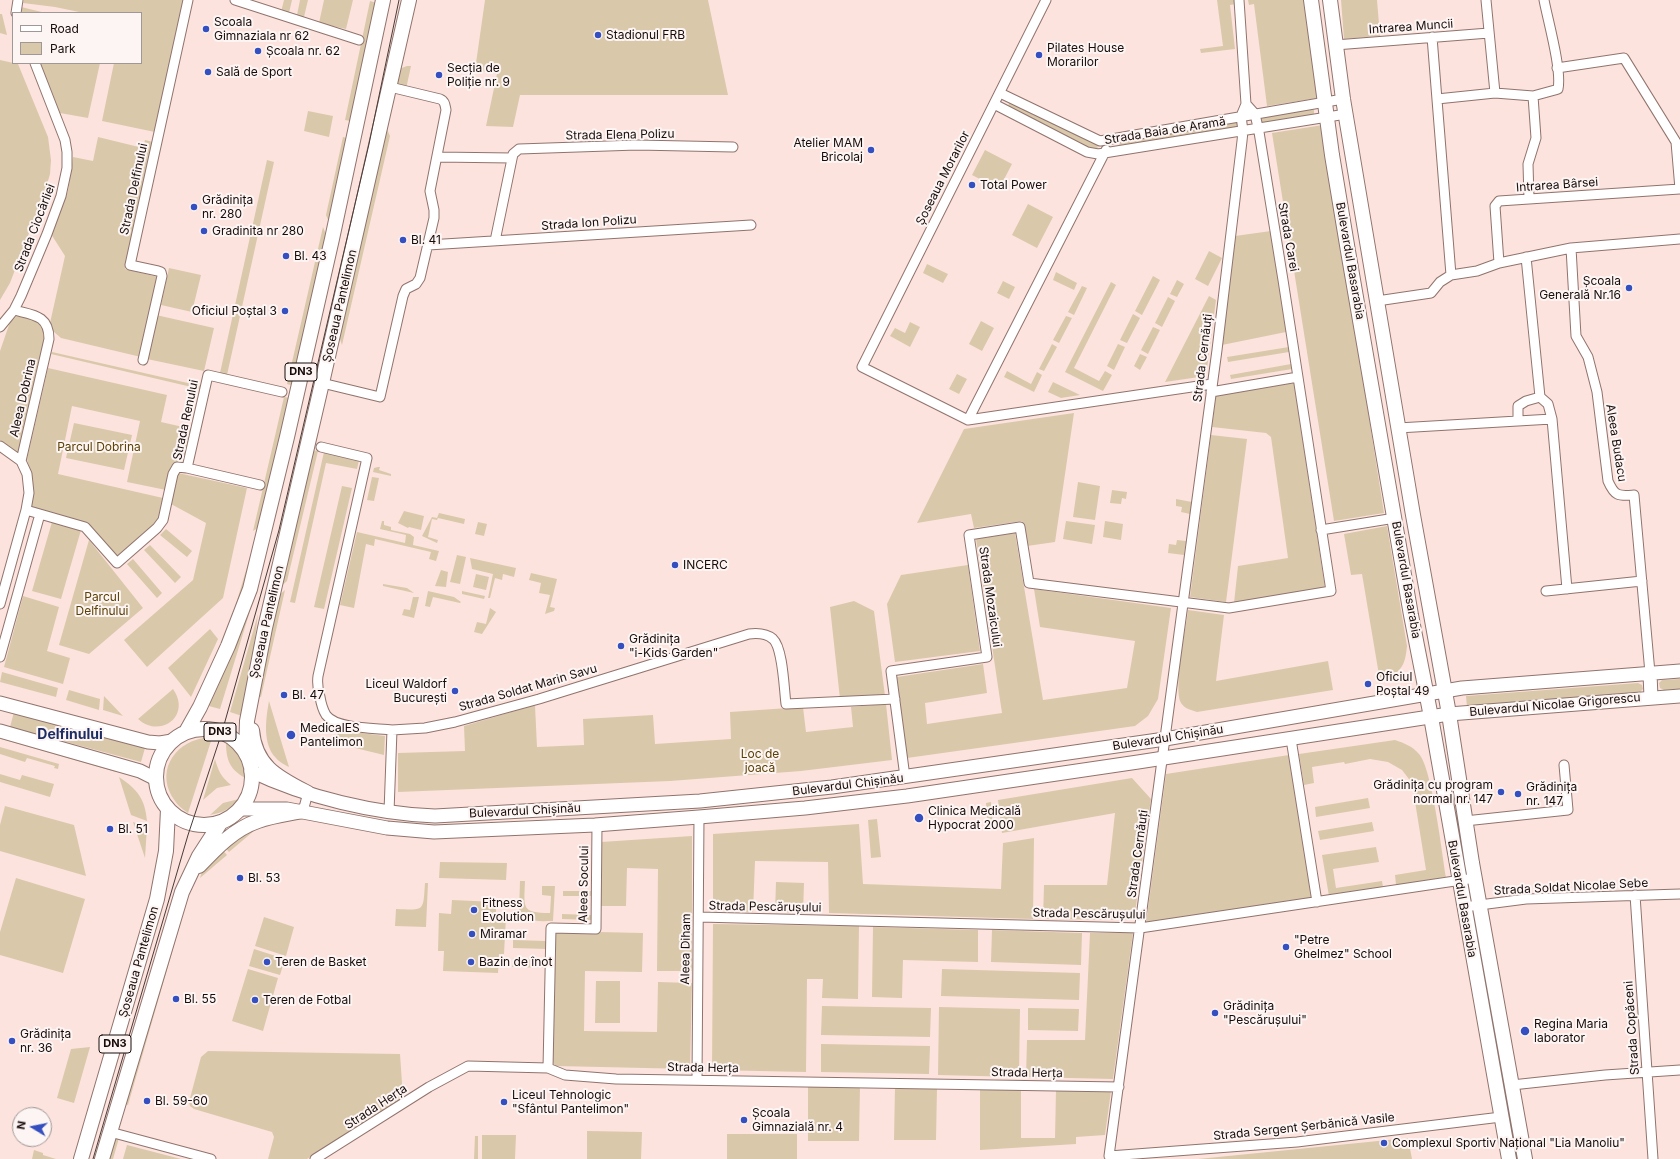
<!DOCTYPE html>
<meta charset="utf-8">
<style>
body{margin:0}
#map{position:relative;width:1680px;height:1159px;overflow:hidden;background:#fde3dd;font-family:Inter,sans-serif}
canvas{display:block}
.legend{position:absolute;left:12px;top:12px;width:130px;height:52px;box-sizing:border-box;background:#fcf5f3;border:1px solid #a09896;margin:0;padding:5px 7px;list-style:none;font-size:12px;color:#170c0a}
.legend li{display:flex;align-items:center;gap:8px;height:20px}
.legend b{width:20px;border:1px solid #a09896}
.north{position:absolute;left:12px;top:1107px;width:40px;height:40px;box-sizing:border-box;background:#fcf5f3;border:1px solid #a09896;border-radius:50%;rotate:280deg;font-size:11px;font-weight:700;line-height:16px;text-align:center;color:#170c0a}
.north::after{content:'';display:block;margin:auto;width:14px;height:18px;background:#354fc0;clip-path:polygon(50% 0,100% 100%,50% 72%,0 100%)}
</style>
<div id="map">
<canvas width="1680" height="1159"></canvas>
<ul class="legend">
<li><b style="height:5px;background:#fff"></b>Road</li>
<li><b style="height:11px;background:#dac8ab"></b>Park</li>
</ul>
<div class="north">N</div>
</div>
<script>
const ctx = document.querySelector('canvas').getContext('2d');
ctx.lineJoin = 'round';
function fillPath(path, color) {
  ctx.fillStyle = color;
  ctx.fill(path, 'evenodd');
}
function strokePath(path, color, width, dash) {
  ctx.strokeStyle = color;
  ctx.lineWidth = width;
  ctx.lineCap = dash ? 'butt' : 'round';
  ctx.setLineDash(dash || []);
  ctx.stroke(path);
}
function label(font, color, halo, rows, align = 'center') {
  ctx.font = font + ' Inter,sans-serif';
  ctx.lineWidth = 4;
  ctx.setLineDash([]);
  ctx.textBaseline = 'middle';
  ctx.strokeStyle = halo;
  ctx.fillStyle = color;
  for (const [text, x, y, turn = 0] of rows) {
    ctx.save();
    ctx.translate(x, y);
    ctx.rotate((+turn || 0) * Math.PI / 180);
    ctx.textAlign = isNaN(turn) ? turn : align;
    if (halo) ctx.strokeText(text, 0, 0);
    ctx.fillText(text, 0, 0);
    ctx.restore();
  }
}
fillPath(new Path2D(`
 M24,0h160l-29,132 -53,-11 12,-58h27v-50h-57l-29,-6 -32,-4z
 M284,0h8l-3,13 -8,-1z
 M300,0h8l-4,17 -7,-2z
 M324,0h29l-7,29 -27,-6z
 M485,0h223l20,95h-208l-7,32 -27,-1 11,-52 -22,-4z
 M1217,0h18l1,4 -6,1 5,44 -34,4 -1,-4 23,-3z
 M1248,0h57l13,98 -51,8 -13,-102 -5,1z
 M1341,0h36l3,36 -36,3z
 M370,1l10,3 -25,118 -10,-2z
 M21,7l25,6h-26z
 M0,14h2l5,21 -7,-2z
 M0,60l18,4 30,73 3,23 -1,14 -5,17 -35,92 -10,17z
 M40,63h60l-12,55 -28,-5z
 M407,66h4l-5,23 -14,-4 7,-16z
 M1012,101l86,44 -1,6 -2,1 -87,-44 1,-6z
 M1312,108l2,2v6l-51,8 -2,-2 1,-6z
 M308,111l25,5 -4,21 -25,-6z
 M1235,121l2,2v6l-118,18 1,-6z
 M384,122l6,14 -48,209 -5,-14z
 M1323,125l61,388 -50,8 -62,-388z
 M98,137l45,11 2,-8 8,2 -28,127 33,8 -17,80 -80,-19 -7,-6 -4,-9 15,-67 -14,-22 17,-43 5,-34 20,4z
 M343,137l7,2 -19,88 -5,-12z
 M985,150l27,14 -13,25 -27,-14z
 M267,160l7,2 -47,213 -7,-2z
 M1028,204l25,13 -16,31 -25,-13z
 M323,227l5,12 -34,147 -7,-2z
 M1271,231l15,101 -64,13 13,-109z
 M1209,251l13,7 -14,28 -13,-7z
 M927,264l21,10 -5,9 -20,-10z
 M169,268l32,7 -9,37 -31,-7z
 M1056,272l21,11 -3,7 -21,-10z
 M1153,276l7,4 -18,35 -7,-4z
 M1177,280l7,4 -7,13 -7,-3z
 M1003,281l12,6 -6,12 -12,-6z
 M1111,282l5,3 -42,83 25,13 6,-10 7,4 -9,16 -38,-19z
 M1082,286l5,2 -13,27 -6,-3z
 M1209,296l7,4 -10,76 -41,6z
 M1168,297l7,4 -13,26 -7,-4z
 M1133,314l7,4 -13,25 -7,-3z
 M156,315l58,13 -10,43 -57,-12z
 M17,316c15,2 27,6 28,23l-26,114 -19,-13v-89l10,-29z
 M1066,316l6,2 -13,25 -6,-3z
 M981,321l13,7 -12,23 -13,-7z
 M910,322l10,5 -10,20 -20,-11 5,-8 10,5z
 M1153,327l7,3 -12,24 -7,-4z
 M1052,344l5,3 -13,24 -5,-2z
 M1118,344l7,3 -11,23 -7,-4z
 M1289,347v5l-61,10 -1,-5z
 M52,352l149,34 -1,3 -149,-35z
 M1140,354l7,3 -7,13 -6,-4z
 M1291,364l1,5 -61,10 -1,-4z
 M48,368l119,27 -6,27 31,7 -7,30 -14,7 -5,24 -39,-8 13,-61 -68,-15 -14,68 105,24 -5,21 -3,5 -38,34 -31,-35 -57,-17 4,-23 -6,-24z
 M1007,371l24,13 6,-12 5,3 -8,17 -30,-15z
 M957,374l10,5 -8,15 -10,-5z
 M1053,382l27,13 -19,3 -13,-6z
 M1294,383l31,205 -91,15 4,-37 50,-8 -17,-121 -5,-4 -54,-6 4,-31z
 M284,397l8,1 -30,127 -9,6z
 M1074,413l-19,129 -28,4 -5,-25 -48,7 -3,-14 -54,9 47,-94z
 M74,423l58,12 -8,35 -58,-12z
 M1211,435l36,4 -21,163 -36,-5z
 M311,450l7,1 -31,130 -10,9z
 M324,452l35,8 -2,9 -31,-6 -31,140 -5,-1z
 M378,467h2l-1,3 12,4v2l-18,-4 1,-4z
 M178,473l69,15 -24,110 -76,69 -23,-27 69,-60 13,-57 -35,-19z
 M372,477l7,1 -5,23 -7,-1z
 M1078,482l22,4 -5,34 -22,-3z
 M342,486l10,2 -28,121 -10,-2z
 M1112,490l15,2 -1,7 -4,-1 -1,6 -11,-1z
 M1176,499l16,3 -2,12 -9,-2 1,-5 -6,-1z
 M404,511l20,5 -3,14 -12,-3 -1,1 -10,-5z
 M439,513l26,6 -1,5 -26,-6 -1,2 -5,-1 -4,18 10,3 -1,3 -15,-7 10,-19 5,1z
 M382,521h2v4l7,2v3l19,4 4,3 -1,8 26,6 -3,10 -7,-2 2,-7 -56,-13 -1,7 -8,-2 -12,64 -14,-3 17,-73 48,11 1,-8 -26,-6z
 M1066,521l29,4 -3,19 -29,-5z
 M1105,521l18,3 -2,16 -18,-3z
 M52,522l29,8 -20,69 -29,-8z
 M478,522l9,2 -3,12 -9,-2z
 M1387,526l20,120c-2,22 -7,27 -27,35l-18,-107 -11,1 -7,-41z
 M166,529l26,22 -5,6 -27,-22z
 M1015,533l28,167 84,-12 8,-47 -95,-14 -6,-38 137,19 -13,91 -10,17 -13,10 -228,32 -10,-81 86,-13 4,29 -62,10 2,21 75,-11 -26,-174z
 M89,540l54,68 -54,46 -30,-9z
 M255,540l-11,46 -11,28z
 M1177,540l9,1 -2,14 -16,-2 1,-9 7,1z
 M150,545l31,32 -6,6 -31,-33z
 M457,555l9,2 -6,27 -10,-2z
 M470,558l46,10 -2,9 -11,-3 -1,6 -7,-2 -5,20h-2l5,-24 -21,-5z
 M133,559l29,34 -5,5 -30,-34z
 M968,565l12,86 -85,11 -8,-58 14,-29z
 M441,570l7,2 -2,15 -11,-1z
 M531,573l26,6 -7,28 5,1 -1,3 -9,3 5,-19 -11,-2 2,-10 -12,-3z
 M476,574l13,3 -3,13 -13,-3z
 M383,584l24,4 7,5 -31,-7z
 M285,590l-24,107 -7,-2 22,-97z
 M428,591l26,6 7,5 -1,1 -27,-6 -3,10 -5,-1z
 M462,591l23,5 -1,3 -22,-5z
 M23,596l36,11 -12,44 23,7 -7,26 -59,-17z
 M413,597h6l-5,21 -12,-3 2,-6 6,1z
 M854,601l20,10 11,85 -45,3 -10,-92z
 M490,608l6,4 -14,22 -8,-2 3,-10 9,2z
 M1188,610l36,5 -8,66 112,-20 5,29 -136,22c-6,-2 -12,-3 -16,-9 -8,-13 5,-75 7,-93z
 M250,611l-30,98 -15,-4z
 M258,614l-13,103 -15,-5z
 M210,629l8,10 -27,58 -23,-29z
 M2,672l56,16 -2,9 -56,-15z
 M1680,679v10l-16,1 -4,-2 -1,-5 3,-3z
 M1638,683l4,2 1,4 -3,3 -173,15 -1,-11z
 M173,689c19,27 -13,50 -35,30z
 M69,690l31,9 -1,11 -33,-10z
 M104,696l19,20 -20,-6z
 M269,701l20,66c-4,-2 -10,-5 -13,-9 -14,-14 -10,-40 -7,-57z
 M886,704l6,56 -91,11 -131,10 -272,11v-39l67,-2 -1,-25 71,-21 2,42 47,-2 -1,-26 70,-4 2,29 76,-5 -1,-27 73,-5 3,25 47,-5 -2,-20z
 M14,712l131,36 -4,14 -131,-35z
 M339,730l46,6 -1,19 -37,-9 -7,-6 -3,-6z
 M2,737l115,33 -1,2 -115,-33z
 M203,738h9l-24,75c-4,-3 -10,-7 -13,-12 -20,-27 -3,-57 28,-63z
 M226,740c14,11 19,21 19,38 -17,-10 -19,-20 -19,-38z
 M1395,740c9,3 17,6 24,14 13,14 23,99 27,123l-50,8 -1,-10 31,-5 -14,-87 -10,-13 -14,-8 -18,-3 -25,5 -1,-2 -32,5 2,16 -10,2 -5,-31z
 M0,747l59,17 -1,5 -4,-1 1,-2 -28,-8 -2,4 -25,-8z
 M1289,755l23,143 -166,25 20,-149z
 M215,759c3,11 6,18 16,26l-14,3 -14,12z
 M0,774l20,6 2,-5 32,9 -4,13 -50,-15z
 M119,777c18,12 26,21 28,44l-16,-6z
 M1132,778l19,21 -17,121 -91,-1 1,-34h63l8,-72 -113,20 -4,-33z
 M1368,798l2,10 -54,9 -1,-10z
 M239,799c-8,9 -16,14 -29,16l13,-12z
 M991,802l2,25 -5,1 -2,-25z
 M5,806l69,19 12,51 -86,-25v-26z
 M877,819l4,38 -10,1 -3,-38z
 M133,822l14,5 -2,31z
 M1372,822l2,9 -54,9 -2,-9z
 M859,824l4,60 138,5 2,-46 31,-5 -1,81 -204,-6 -1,-51 -73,-1 -2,51 -40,-1v-77z
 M255,830l-26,22 -6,-7 15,-12z
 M692,836v135h-35l1,-102 -31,-1 -1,38h-26l1,-64z
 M220,847l7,8 -27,23 5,-16z
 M1376,847l3,15 -46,7 3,19 46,-7 1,6 -54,9 -7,-41z
 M440,862l67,1 -1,17 -67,-2z
 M16,878l69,21 -22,74 -63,-18v-23z
 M520,881h5c-1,27 -4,32 25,32l1,-17 -9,-1v-9h13l-2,35c-15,0 -23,2 -34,-10z
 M776,882l28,1 -1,30 -28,-1z
 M425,883h3l-2,44 -31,-1 1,-17c29,1 27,3 29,-26z
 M563,891h30v5h-30z
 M452,900l44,2v15h10l-2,37h-5l-1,19 -55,-2 1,-20h-6l1,-38 12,1z
 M562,914l30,1v5l-30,-1z
 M176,916l6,2 -54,187 -7,-2z
 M264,917l30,10 -8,29 -31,-10z
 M713,924l146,2 -1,73 -36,-1 1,-19h-16l-1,93 -94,-2z
 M873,927l105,3v32l-75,-2 -1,38 -30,-1z
 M992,930l90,3 -1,32 -90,-3z
 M555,931l88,2 -1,39 -57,-1 -1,60 73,1 1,-50 34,1 -2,86 -134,-3 -4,-4z
 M1090,933h43l-20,146 -87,-2 1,-37h58z
 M513,940l34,1v8l-34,-1z
 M254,949l31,10 -5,16 -31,-9z
 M513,958l33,1v9l-34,-1z
 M248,969l30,9 -15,53 -31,-10z
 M942,969l138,4 -1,27 -138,-4z
 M596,981h24v42h-25z
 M822,1006l109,2 -1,29 -109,-2z
 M939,1007l81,2 -1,68 -81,-2z
 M1028,1008l51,1 -1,22 -50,-1z
 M821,1044l109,2 -1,28 -108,-2z
 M90,1047l-16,56 -17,-5 14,-49z
 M208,1051l192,3 3,44 -96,61h-39l6,-22 -2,-5 -78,-23 -4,-3 -1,-4 12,-45z
 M808,1086l52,1 -1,54h-51z
 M895,1087l42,1 -1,52h-42z
 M980,1089h41v49h34l1,-48 55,1 -6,44 -29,2v7l-96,6z
 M587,1131l55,1 -1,27h-54z
 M727,1134h70v25h-70z
 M482,1135h34l-1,24h-33z
 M112,1136l7,2 -6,21h-8z
 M475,1136h3v23h-4z
 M1408,1138l4,21h-214z
 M127,1145l54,14h-58z
 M34,1150l9,3v2l13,4h-24z`), '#dac8ab');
const minor = new Path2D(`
 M235,0l124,40
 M1046,0l-184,367 106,53 244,-36
 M1239,0l7,104 -5,12 2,15 -1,10 -25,209 -108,806 188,-14 204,-25
 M1486,0l9,93 38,3 22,-6 3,-1c4,-19 -10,-68 -14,-89
 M16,13l2,-13
 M1432,37l19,238
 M1335,45l154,-12
 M1557,68l67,-10 52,84 4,47
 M1000,93l100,48 243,-42
 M1437,99l58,-6
 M994,104l93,48 11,2 248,-40
 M437,157l75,1
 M1529,199l-1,-35 8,-26 -3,-42
 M495,241l18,-87 6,-5 118,-4 96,2
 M428,245l323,-20
 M1571,248l5,88 12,21 9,35 11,89c7,16 11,15 26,14l16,178
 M1526,257l14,140 8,7 4,15 15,170
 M1499,263l-4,-57 4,-5 181,-12
 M1377,301l54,-8 9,-11 11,-7 26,-4 22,-8 72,-15 109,-9
 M14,310c19,5 35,5 35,29l-28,122
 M0,327l14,-17 7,-14 26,-62 14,-38 6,-28v-16l-2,-12 -30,-77
 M143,360l19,-84 -1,-4 -3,-1 -28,-6 58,-265
 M322,383l58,14 23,-101 3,-7 10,-5 4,-6 14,-60v-8l-4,-19 16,-81c-1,-5 -1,-9 -6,-11l-50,-12
 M1211,392l87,-15
 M968,420l138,-270
 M1518,421v-15l8,-5 14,-4
 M1398,428l154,-9
 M0,446l21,15 6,13 2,19 -3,17 -26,94
 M321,447l46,11 -49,218c-1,7 0,14 2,21 1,6 3,13 6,18 10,14 50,13 66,15
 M187,468l21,-93 74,17
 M26,510l59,17 32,36 40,-35 6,-8 10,-46 4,-7 10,1 73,17
 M1321,530l74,-12
 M1546,591l96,-10
 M0,657l40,-143
 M1291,739l26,163
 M905,777l-14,-106 96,-14 -18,-122 51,-8 9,56 200,25 102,-17 -48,-311 -24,-148 -4,-18 -9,-10
 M303,811l5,-18
 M389,812l3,-82 33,-2 30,-6 84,-23 210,-65c8,-1 17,-1 24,5 10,9 11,50 13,65l109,-5
 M1465,821l103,-11 -4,-45
 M1635,895l18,264
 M1464,907l62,-8 154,-5
 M699,917l441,11 335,-50
 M548,1068l3,-140 45,1 1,-104
 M697,1080l2,-263
 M1512,1085l93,-10 75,-5
 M110,1132l101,27
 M315,1159l114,-72 39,-21 80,2 17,7 51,4 503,8`);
const secondary = new Path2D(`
 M1650,673l1,25
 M0,703l148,39 12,1 12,-2
 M0,731l140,40 16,8
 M251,771c54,26 125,43 184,45l265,-15 132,-14 333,-48 297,-51 218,-17
 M240,809h47l100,19 47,4 161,-7 104,-8 106,-9 102,-12 231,-34 311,-48 231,-18`);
const primary = new Path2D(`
 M1311,0l21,155 16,96 63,364 20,102 78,442
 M1330,0l13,99 70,416 36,199 23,149 53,296
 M156 777a48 48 0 1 1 96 0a48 48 0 1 1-96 0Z
 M252,730c3,37 27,48 56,63
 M186,732l14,-25 28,-61 22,-57 37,-152 45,-198 51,-239
 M246,754l1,-33 18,-93 57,-245 87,-383
 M199,866c17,-18 35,-37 59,-45 14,-5 30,-7 45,-10
 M81,1159l76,-260 9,-48 2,-42
 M102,1159l80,-267 17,-36 22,-34`);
strokePath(minor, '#90736d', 11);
strokePath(secondary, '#90736d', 15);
strokePath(primary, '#90736d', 16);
strokePath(minor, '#fff', 9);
strokePath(secondary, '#fff', 13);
strokePath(primary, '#fff', 14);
strokePath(new Path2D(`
 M93,1159l95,-324 34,-103 57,-202 90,-386 30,-144`), '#493a38', 1);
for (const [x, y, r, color] of [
 [206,29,4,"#354fc0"],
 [598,35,4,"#354fc0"],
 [258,51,4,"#354fc0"],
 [1039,55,4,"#354fc0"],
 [208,72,4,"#354fc0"],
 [439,75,4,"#354fc0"],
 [871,150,4,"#354fc0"],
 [972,185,4,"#354fc0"],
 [194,207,4,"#354fc0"],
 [204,231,4,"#354fc0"],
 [403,240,4,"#354fc0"],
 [286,256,4,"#354fc0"],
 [1629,288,4,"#354fc0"],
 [285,311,4,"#354fc0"],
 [675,565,4,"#354fc0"],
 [621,646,4,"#354fc0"],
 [1368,684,4,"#354fc0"],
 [455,691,4,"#354fc0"],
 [284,695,4,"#354fc0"],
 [291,735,5,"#354fc0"],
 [1501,792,4,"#354fc0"],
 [1518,794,4,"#354fc0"],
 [919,818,5,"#354fc0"],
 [110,829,4,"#354fc0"],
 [240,878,4,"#354fc0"],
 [474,910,4,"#354fc0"],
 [472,934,4,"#354fc0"],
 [1286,947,4,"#354fc0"],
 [267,962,4,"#354fc0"],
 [471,962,4,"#354fc0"],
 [176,999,4,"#354fc0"],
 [255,1000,4,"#354fc0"],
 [1215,1013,4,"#354fc0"],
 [1525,1031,5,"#354fc0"],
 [12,1041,4,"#354fc0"],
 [147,1101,4,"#354fc0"],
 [504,1102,4,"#354fc0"],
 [744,1120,4,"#354fc0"],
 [1384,1143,4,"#354fc0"]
]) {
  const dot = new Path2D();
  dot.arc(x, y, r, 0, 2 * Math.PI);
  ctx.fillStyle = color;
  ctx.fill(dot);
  strokePath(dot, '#fcf5f3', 1.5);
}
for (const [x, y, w] of [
 [301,372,32],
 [220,732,32],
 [115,1044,32]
]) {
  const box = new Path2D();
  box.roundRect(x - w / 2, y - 9, w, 18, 3);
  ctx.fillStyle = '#fcf5f3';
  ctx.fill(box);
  strokePath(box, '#170c0a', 1);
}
label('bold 11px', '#170c0a', null, [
 ["DN3",301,372],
 ["DN3",220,732],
 ["DN3",115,1044]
]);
label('12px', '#170c0a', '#fcf5f3', [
 ["Scoala",214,22],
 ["Gimnaziala nr 62",214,36],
 ["Stadionul FRB",606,35],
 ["Pilates House",1047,48],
 ["Morarilor",1047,62],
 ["Școala nr. 62",266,51],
 ["Secția de",447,68],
 ["Poliție nr. 9",447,82],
 ["Sală de Sport",216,72],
 ["Atelier MAM",863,143,"right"],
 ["Bricolaj",863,157,"right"],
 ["Total Power",980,185],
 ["Grădinița",202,200],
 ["nr. 280",202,214],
 ["Gradinita nr 280",212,231],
 ["Bl. 41",411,240],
 ["Bl. 43",294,256],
 ["Școala",1621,281,"right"],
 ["Generală Nr.16",1621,295,"right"],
 ["Oficiul Poștal 3",277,311,"right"],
 ["INCERC",683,565],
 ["Grădinița",629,639],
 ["\"i-Kids Garden\"",629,653],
 ["Oficiul",1376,677],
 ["Poștal 49",1376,691],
 ["Liceul Waldorf",447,684,"right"],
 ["București",447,698,"right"],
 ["Bl. 47",292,695],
 ["MedicalES",300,728],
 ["Pantelimon",300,742],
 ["Grădinița cu program",1493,785,"right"],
 ["normal nr. 147",1493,799,"right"],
 ["Grădinița",1526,787],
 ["nr. 147",1526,801],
 ["Clinica Medicală",928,811],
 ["Hypocrat 2000",928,825],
 ["Bl. 51",118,829],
 ["Bl. 53",248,878],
 ["Fitness",482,903],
 ["Evolution",482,917],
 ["Miramar",480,934],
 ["\"Petre",1294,940],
 ["Ghelmez\" School",1294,954],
 ["Teren de Basket",275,962],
 ["Bazin de înot",479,962],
 ["Bl. 55",184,999],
 ["Teren de Fotbal",263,1000],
 ["Grădinița",1223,1006],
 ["\"Pescărușului\"",1223,1020],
 ["Regina Maria",1534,1024],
 ["laborator",1534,1038],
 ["Grădinița",20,1034],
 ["nr. 36",20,1048],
 ["Liceul Tehnologic",512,1095],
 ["\"Sfântul Pantelimon\"",512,1109],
 ["Bl. 59-60",155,1101],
 ["Școala",752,1113],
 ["Gimnazială nr. 4",752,1127],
 ["Complexul Sportiv Național \"Lia Manoliu\"",1392,1143]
], 'left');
label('12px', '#170c0a', '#fcf5f3', [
 ["Intrarea Muncii",1411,27,-4],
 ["Strada Baia de Aramă",1165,131,-9],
 ["Strada Elena Polizu",620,135,-1],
 ["Șoseaua Morarilor",943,178,-63],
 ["Intrarea Bârsei",1557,185,-4],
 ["Strada Delfinului",134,189,-78],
 ["Strada Ion Polizu",589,223,-4],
 ["Strada Ciocârliei",35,228,-69],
 ["Strada Carei",1288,237,80],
 ["Bulevardul Basarabia",1350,261,80],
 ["Șoseaua Pantelimon",340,306,-77],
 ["Strada Cernăuți",1203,358,-83],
 ["Aleea Dobrina",23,398,-77],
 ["Strada Renului",186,420,-78],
 ["Aleea Budacu",1616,443,81],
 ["Bulevardul Basarabia",1406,580,80],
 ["Strada Mozaicului",990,597,82],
 ["Șoseaua Pantelimon",267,622,-77],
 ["Strada Soldat Marin Savu",528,688,-16],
 ["Bulevardul Nicolae Grigorescu",1555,705,-5],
 ["Bulevardul Chișinău",1168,738,-9],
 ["Bulevardul Chișinău",848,785,-7],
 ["Bulevardul Chișinău",525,811,-3],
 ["Strada Cernăuți",1138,854,-82],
 ["Aleea Socului",584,884,-89],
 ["Strada Soldat Nicolae Sebe",1571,887,-3],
 ["Bulevardul Basarabia",1462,899,80],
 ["Strada Pescărușului",765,907,1],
 ["Strada Pescărușului",1089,914,1],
 ["Aleea Diham",686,949,-89],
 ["Șoseaua Pantelimon",139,962,-74],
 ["Strada Copăceni",1632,1028,-94],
 ["Strada Herța",703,1068,1],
 ["Strada Herța",1027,1073,1],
 ["Strada Herța",376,1107,-33],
 ["Strada Sergent Șerbănică Vasile",1304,1127,-6]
]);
label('12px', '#5c4104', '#fcf5f3', [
 ["Parcul Dobrina",99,447],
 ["Parcul",102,597],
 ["Delfinului",102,611],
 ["Loc de",760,754],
 ["joacă",760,768]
]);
label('bold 14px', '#1d2c64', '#fcf5f3', [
 ["Delfinului",70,735]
]);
</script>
